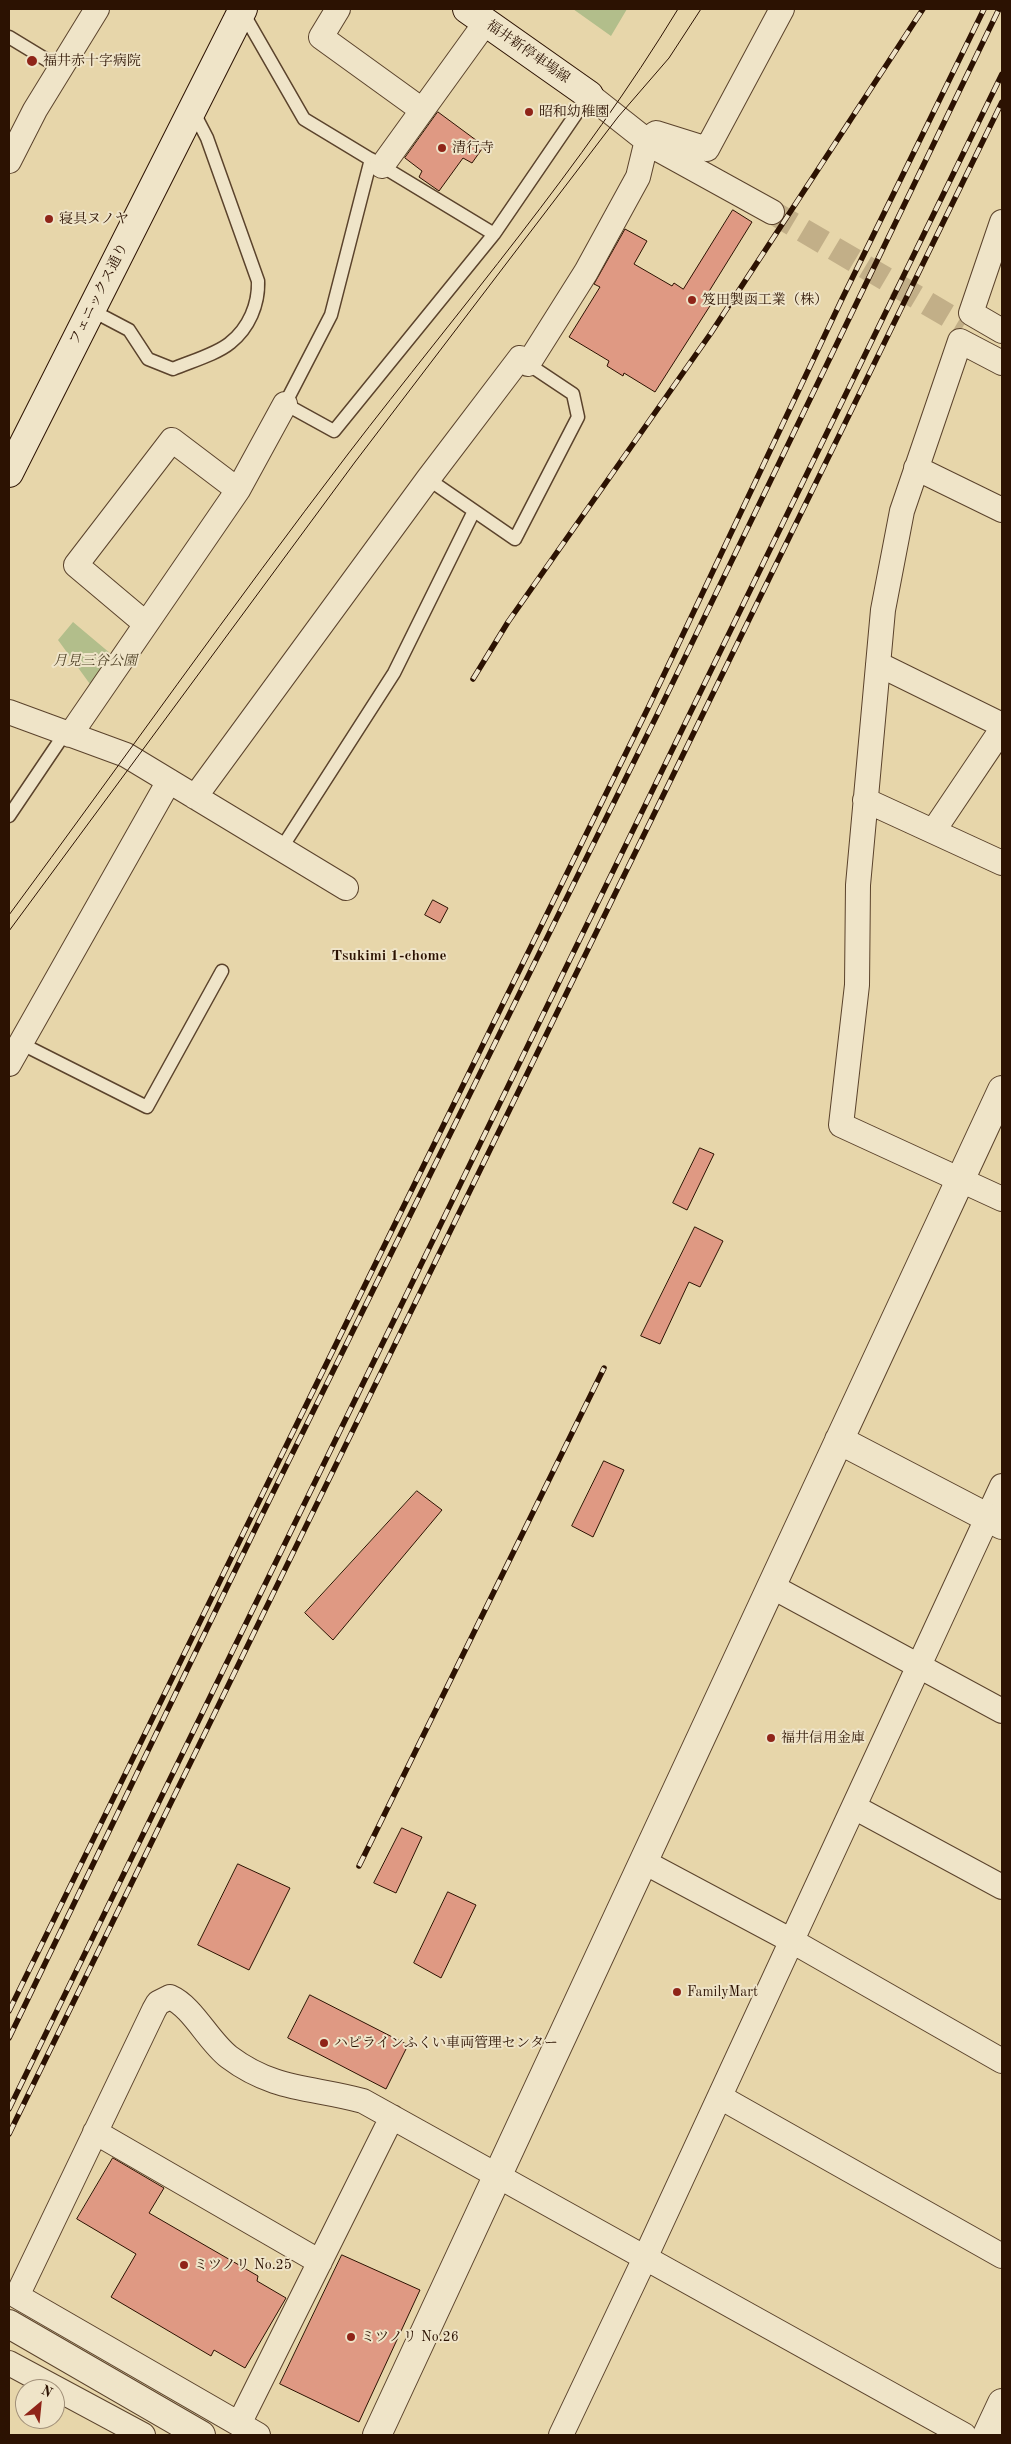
<!DOCTYPE html>
<meta charset="utf-8">
<style>
body{margin:0}
#map{position:relative;width:1011px;height:2444px;overflow:hidden;background:#e7d6aa;font-family:"Old Standard TT",serif}
canvas{display:block}
.frame{position:absolute;inset:0;border:10px solid #2c1202;pointer-events:none}
.north{position:absolute;left:15px;top:2379px;width:50px;height:50px;box-sizing:border-box;background:#efe4c8;border:1px solid #a19079;border-radius:50%;rotate:28deg;font-size:14px;font-weight:700;line-height:20px;text-align:center;color:#2c1202}
.north::after{content:'';display:block;margin:auto;width:18px;height:22px;background:#8f2418;clip-path:polygon(50% 0,100% 100%,50% 72%,0 100%)}
</style>
<div id="map">
<canvas width="1011" height="2444"></canvas>
<div class="frame"></div>
<div class="north">N</div>
</div>
<script>
const ctx = document.querySelector('canvas').getContext('2d');
ctx.lineJoin = 'round';
function fillPath(path, color) {
  ctx.fillStyle = color;
  ctx.fill(path, 'evenodd');
}
function strokePath(path, color, width, dash) {
  ctx.strokeStyle = color;
  ctx.lineWidth = width;
  ctx.lineCap = dash ? 'butt' : 'round';
  ctx.setLineDash(dash || []);
  ctx.stroke(path);
}
function label(font, color, halo, rows, align = 'center') {
  ctx.font = font + ' "Old Standard TT","Noto Serif JP",serif';
  ctx.lineWidth = 4;
  ctx.setLineDash([]);
  ctx.textBaseline = 'middle';
  ctx.strokeStyle = halo;
  ctx.fillStyle = color;
  for (const [text, x, y, turn = 0] of rows) {
    ctx.save();
    ctx.translate(x, y);
    ctx.rotate((+turn || 0) * Math.PI / 180);
    ctx.textAlign = isNaN(turn) ? turn : align;
    if (halo) ctx.strokeText(text, 0, 0);
    ctx.fillText(text, 0, 0);
    ctx.restore();
  }
}
fillPath(new Path2D(`
 M573,9h54l-16,27z
 M73,622l44,37 -22,32 -37,-51z`), '#b2be8b');
const building = new Path2D(`
 M438,112l46,34 -12,17 -9,-5 -24,33 -20,-14 3,-6 -17,-13z
 M733,210l19,12 -44,71 7,5 -60,94 -31,-19 -1,3 -16,-10 2,-5 -40,-24 31,-50 -6,-3 31,-55 22,12 -13,23 38,22 2,-3 9,6z
 M433,900l15,8 -8,15 -15,-8z
 M700,1148l14,6 -27,56 -14,-7z
 M695,1227l28,14 -23,46 -11,-5 -29,62 -19,-8z
 M604,1461l20,9 -31,67 -21,-11z
 M417,1491l25,19 -109,130 -28,-27z
 M402,1828l20,9 -26,56 -22,-10z
 M238,1864l52,24 -41,82 -51,-25z
 M448,1892l28,13 -35,73 -27,-15z
 M310,1995l98,50 -22,44 -98,-51z
 M113,2158l51,30 -15,25 109,63 -1,5 29,17 -41,70 -31,-18 -3,6 -100,-59 25,-43 -59,-35z
 M342,2255l78,35 -61,132 -79,-38z`);
fillPath(building, '#df9983');
strokePath(building, '#2c1202', 1);
strokePath(new Path2D(`
 M772,212l192,113`), '#c2af88', 24, [24, 12]);
const service = new Path2D(`
 M242,11l62,108 190,115
 M9,37l51,31
 M371,159l-40,156 -46,89 49,27 160,-197 95,-139
 M91,310l38,20 19,29 25,10c16,-7 44,-15 57,-26 19,-15 29,-39 28,-62l-51,-143 -14,-27
 M428,479l87,60 63,-122 -5,-23 -45,-30
 M9,816l56,-83
 M281,849l113,-176 80,-162
 M20,1043l127,64 75,-136`);
const minor = new Path2D(`
 M338,9l-17,28 101,73
 M589,95l67,53 116,64
 M9,161l26,-51 62,-101
 M382,166l104,-144
 M1002,222l-31,91 31,18
 M1002,363l-42,-22 -58,170 -19,99 -25,275 -1,100 -16,140 161,74
 M916,468l86,42
 M146,624l-70,-59 96,-125 66,50
 M878,664l124,61
 M9,712l117,43 220,133
 M70,735l168,-245 47,-86
 M195,797l233,-318 92,-121 8,6 58,-92 52,-95 9,-37 9,-7 51,16 75,-140
 M865,800l137,63
 M934,830l68,-101
 M9,1064l160,-283
 M771,1586l231,125
 M854,1807l148,80
 M644,1862l148,79 210,120
 M720,2097l282,159
 M95,2132l225,130
 M9,2363l134,72
 M239,2424l153,-307
 M258,2435l-241,-139 137,-286 4,-7 12,-6c23,10 38,44 59,60 45,34 84,30 134,44l601,334
 M561,2435l84,-177 357,-772`);
const tertiary = new Path2D(`
 M839,1440l163,85
 M9,2324l192,111
 M377,2435l625,-1345
 M987,2435l15,-32`);
const secondary = new Path2D(`
 M467,9l122,86
 M9,473l234,-464`);
strokePath(service, '#5b432c', 15);
strokePath(minor, '#5b432c', 26);
strokePath(tertiary, '#5b432c', 30);
strokePath(secondary, '#2c1202', 30);
strokePath(service, '#efe4c8', 12);
strokePath(minor, '#efe4c8', 24);
strokePath(tertiary, '#efe4c8', 28);
strokePath(secondary, '#efe4c8', 28);
strokePath(new Path2D(`
 M9,915c113,-153 223,-309 339,-461 112,-146 234,-287 330,-445
 M9,931l346,-469 263,-345 51,-59 32,-49`), '#2c1202', 1);
const rail = new Path2D(`
 M473,679l35,-57 203,-289 212,-324
 M359,1866l245,-498
 M9,2011l640,-1305 193,-407 142,-290
 M9,2038l252,-521 398,-806 340,-702
 M9,2109l993,-2035
 M9,2134l993,-2032`);
strokePath(rail, '#2c1202', 5.5);
strokePath(rail, '#efe4c8', 4, [11]);
for (const [x, y, r, color] of [
 [32,61,6,"#8f2418"],
 [529,112,5,"#8f2418"],
 [442,148,5,"#8f2418"],
 [49,219,5,"#8f2418"],
 [692,300,5,"#8f2418"],
 [771,1738,5,"#8f2418"],
 [677,1992,5,"#8f2418"],
 [324,2043,5,"#8f2418"],
 [184,2265,5,"#8f2418"],
 [351,2337,5,"#8f2418"]
]) {
  const dot = new Path2D();
  dot.arc(x, y, r, 0, 2 * Math.PI);
  ctx.fillStyle = color;
  ctx.fill(dot);
  strokePath(dot, '#efe4c8', 2);
}
label('14px', '#2c1202', '#efe4c8', [
 ["福井新停車場線",528,52,35],
 ["フェニックス通り",99,294,-63]
]);
label('14px', '#2c1202', '#efe4c8', [
 ["福井赤十字病院",43,61],
 ["昭和幼稚園",539,112],
 ["清行寺",452,148],
 ["寝具ヌノヤ",59,219],
 ["笈田製函工業（株）",702,300],
 ["福井信用金庫",781,1738],
 ["FamilyMart",687,1992],
 ["ハピラインふくい車両管理センター",334,2043],
 ["ミツノリ No.25",194,2265],
 ["ミツノリ No.26",361,2337]
], 'left');
label('italic 14px', '#54462b', '#efe4c8', [
 ["月見三谷公園",95,661]
]);
label('bold 15px', '#2c1202', '#efe4c8', [
 ["Tsukimi 1-chome",389,956]
]);
</script>
